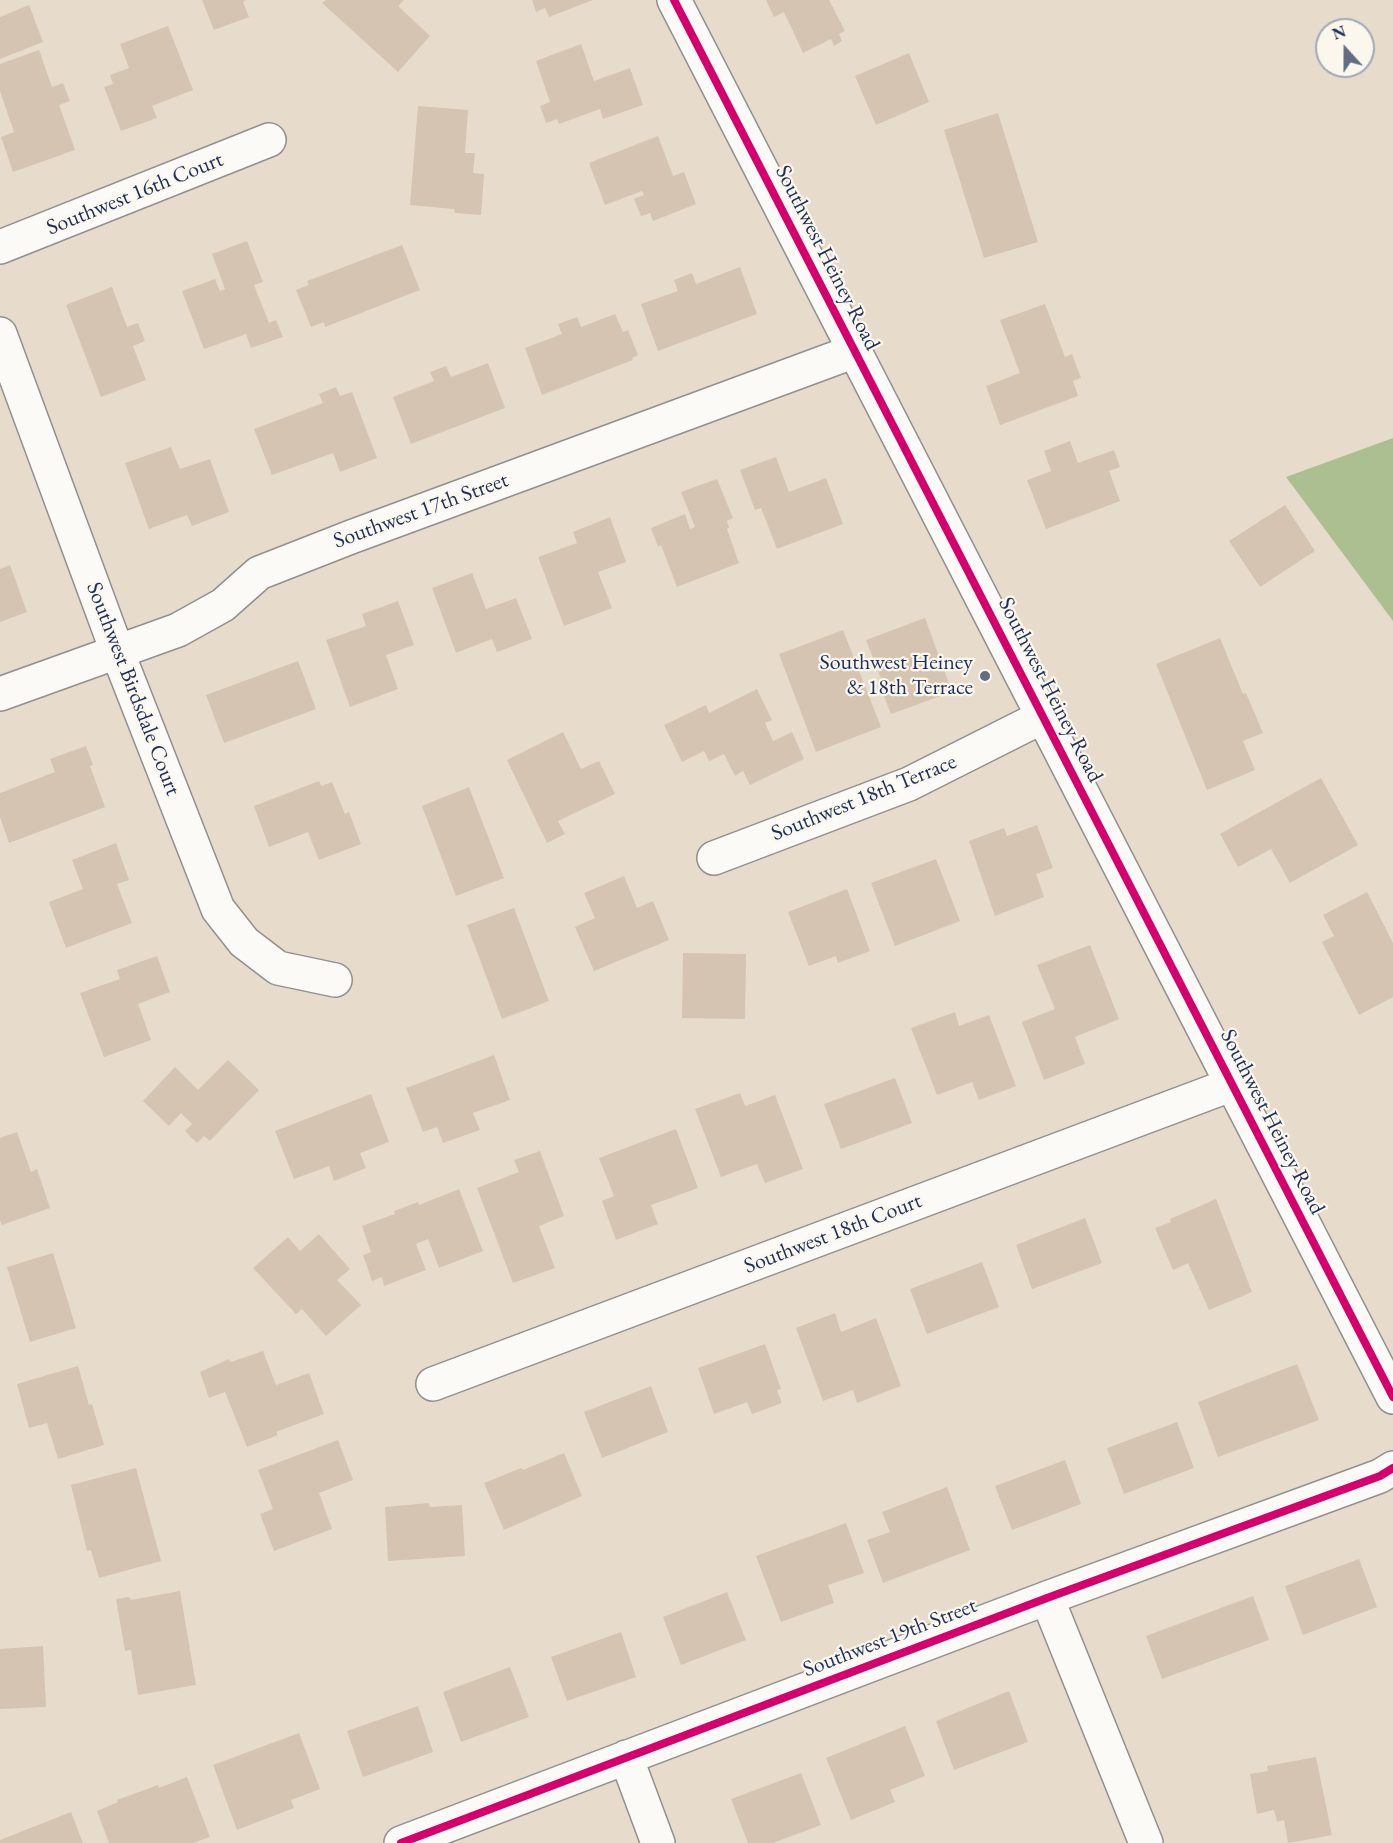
<!DOCTYPE html>
<style>
body{margin:0}
#map{position:relative;width:1393px;height:1843px;overflow:hidden;background:#e7dccc;font-family:"EB Garamond",serif}
canvas{display:block}
.north{position:absolute;left:1315px;top:18px;width:60px;height:60px;box-sizing:border-box;background:#fbf7ec;border:2px solid #a1a7b3;border-radius:50%;rotate:339deg;font-size:16px;font-weight:700;line-height:24px;text-align:center;color:#1b2f5e}
.north::after{content:'';display:block;margin:auto;width:21px;height:27px;background:#626c84;clip-path:polygon(50% 0,100% 100%,50% 72%,0 100%)}
</style>
<div id="map">
<canvas width="1393" height="1843"></canvas>
<div class="north">N</div>
</div>
<script>
const ctx = document.querySelector('canvas').getContext('2d');
ctx.lineJoin = 'round';
function fillPath(path, color) {
  ctx.fillStyle = color;
  ctx.fill(path, 'evenodd');
}
function strokePath(path, color, width, dash) {
  ctx.strokeStyle = color;
  ctx.lineWidth = width;
  ctx.lineCap = dash ? 'butt' : 'round';
  ctx.setLineDash(dash || []);
  ctx.stroke(path);
}
function label(font, color, halo, rows, align = 'center') {
  ctx.font = font + ' "EB Garamond",serif';
  ctx.lineWidth = 4.5;
  ctx.setLineDash([]);
  ctx.textBaseline = 'middle';
  ctx.strokeStyle = halo;
  ctx.fillStyle = color;
  for (const [text, x, y, turn = 0] of rows) {
    ctx.save();
    ctx.translate(x, y);
    ctx.rotate((+turn || 0) * Math.PI / 180);
    ctx.textAlign = isNaN(turn) ? turn : align;
    if (halo) ctx.strokeText(text, 0, 0);
    ctx.fillText(text, 0, 0);
    ctx.restore();
  }
}
fillPath(new Path2D(`
 M1393,438v183l-107,-144z`), '#acbf91');
fillPath(new Path2D(`
 M202,0h44l-3,2 6,15 -35,13z
 M326,0h78l-6,6 32,30 -32,36 -76,-69z
 M532,0h61l-44,17 -4,-9 -9,4z
 M766,0h63l16,31 -6,3 3,7 -8,5 -3,-7 -28,14 -19,-41 -10,5z
 M29,5l14,37 -43,17v-42z
 M168,26l25,64 -41,16 5,12 -36,13 -17,-44 9,-3 -3,-9 19,-7 -9,-24z
 M581,44l13,37 36,-13 13,37 -40,14 -3,-10 -41,15 -2,-5 -11,4 -6,-17 10,-4 -14,-41z
 M39,50l13,37 11,-4 7,18 -11,4 16,45 -62,22 -12,-35 13,-5 -14,-41v-27z
 M909,53l20,49 -53,23 -21,-49z
 M418,106l50,4 -3,43h10l-2,20 11,1 -3,41 -26,-2 -1,-4 -44,-4z
 M998,113l40,129 -54,16 -40,-128z
 M658,136l15,40 11,-4 12,32 -43,17 -3,-8 -9,3 -7,-17 10,-4 -2,-4 -37,14 -16,-42z
 M247,241l16,41 -9,3 15,38 7,-3 7,17 -32,11 -5,-14 -42,15 -22,-58 33,-12 5,12 5,-2 -13,-35z
 M402,245l18,45 -95,37 -1,-5 -13,5 -15,-37 13,-5 -2,-4z
 M740,267l17,47 -99,37 -17,-47 37,-13 -4,-11 18,-7 4,11z
 M112,287l15,40 11,-4 7,18 -12,5 13,34 -45,17 -35,-92z
 M1045,304l20,53 7,-3 9,24 -8,3 5,15 -78,29 -14,-39 34,-13 -20,-53z
 M615,314l8,18 5,-2 10,25 -6,3 1,2 -91,35 -17,-47 37,-14 -4,-10 19,-7 4,10z
 M488,363l17,45 -94,36 -18,-47 41,-16 -4,-9 16,-6 5,11z
 M336,387l4,9 12,-4 25,66 -37,14 -7,-19 -61,22 -18,-46 69,-26 -4,-9z
 M1070,441l8,22 36,-13 6,17 -11,4 11,30 -74,28 -19,-49 24,-9 -7,-20z
 M171,447l9,22 30,-10 19,53 -37,14 -5,-11 -38,14 -24,-66z
 M776,457l13,35 37,-14 17,46 -66,25 -16,-41 -6,2 -15,-40z
 M717,479l16,39 -6,3 2,7 -2,1 12,34 -62,24 -16,-42 -3,2 -7,-19 34,-14 5,15 5,-2 -14,-35z
 M1285,505l30,46 -55,36 -31,-46z
 M610,517l16,45 -28,10 14,36 -48,18 -26,-69 39,-14 -4,-11z
 M10,565l17,47 -27,10v-53z
 M472,573l14,36 30,-11 16,41 -35,13 -5,-13 -36,14 -24,-65z
 M398,601l16,44 -28,10 12,34 -48,18 -24,-67 40,-14 -4,-12z
 M925,618l27,74 -61,22 -9,-23 3,-2 -19,-49z
 M843,630l38,97 -65,25 -37,-98z
 M1220,638l23,56 3,-1 17,40 -20,8 12,29 -48,20 -51,-126z
 M298,661l18,48 -92,34 -18,-48z
 M757,689l15,31 -7,3 8,18 19,-9 12,27 -54,26 -7,-14 -8,5 -11,-22 -15,7 -5,-10 -22,11 -18,-37 42,-20 3,8z
 M563,732l18,37 18,-8 16,33 -57,27 7,13 -18,9 -40,-83z
 M86,746l7,19 -3,1 15,41 -96,36 -9,-26v-24l55,-21 -5,-13z
 M1321,778l37,67 -68,38 -19,-34 -33,18 -18,-33z
 M319,781l2,5 11,-4 13,32 4,-2 12,32 -42,16 -11,-28 -39,15 -15,-41z
 M469,787l35,91 -48,18 -34,-90z
 M1037,825l16,43 -17,6 8,23 -49,19 -26,-75 35,-13 3,8z
 M116,843l13,37 -12,4 15,39 -66,25 -17,-46 34,-13 -11,-29z
 M936,859l24,62 -65,25 -24,-63z
 M624,876l13,32 16,-7 16,39 -75,31 -19,-44 20,-9 -11,-25z
 M847,889l23,62 -32,12 -2,-7 -27,10 -21,-54z
 M1367,892l26,51v54l-34,18 -37,-73 12,-6 -11,-21z
 M514,908l35,93 -47,18 -35,-94z
 M1090,945l29,74 -44,18 10,27 -41,16 -22,-58 33,-13 -18,-44z
 M683,953l63,1 -1,65 -63,-1z
 M157,956l13,36 -32,12 13,36 -47,17 -24,-64 40,-14 -3,-9z
 M955,1012l4,14 30,-11 27,71 -37,14 -7,-18 -35,13 -26,-67z
 M494,1055l16,45 -37,13 7,17 -37,13 -6,-16 -14,5 -17,-44z
 M228,1060l31,30 -49,51 -6,-5 -7,7 -12,-12 7,-7 -11,-11 -12,13 -26,-25 32,-34 23,23z
 M895,1078l17,45 -71,26 -17,-45z
 M740,1093l5,13 30,-11 28,74 -38,14 -8,-19 -36,13 -26,-68z
 M371,1094l18,48 -29,11 6,15 -32,13 -5,-15 -35,13 -19,-48z
 M676,1129l22,59 -47,17 7,19 -42,16 -14,-39 12,-5 -15,-38z
 M17,1132l14,40 6,-3 13,39 -48,17 -2,-5v-82z
 M540,1151l24,65 -25,10 16,42 -42,15 -36,-95 42,-16 -5,-12z
 M459,1189l24,62 -44,17 -11,-29 -12,5 10,26 -42,16 -2,-9 -10,4 -9,-26 8,-3 -9,-26 33,-12 -1,-3 24,-9 1,3z
 M1216,1199l36,93 -43,18 -21,-47 -15,7 -18,-42 16,-6 -1,-3z
 M1085,1218l17,45 -70,26 -16,-44z
 M319,1234l31,35 -13,11 24,25 -35,31 -24,-27 -6,5 -43,-46 35,-31 12,14z
 M53,1253l23,75 -46,14 -23,-75z
 M982,1262l17,45 -72,27 -17,-45z
 M835,1313l6,19 35,-14 25,68 -44,17 -4,-13 -30,11 -27,-73z
 M765,1344l16,45 -4,1 5,13 -30,11 -5,-12 -33,12 -16,-46z
 M263,1351l13,34 33,-12 15,41 -48,18 2,3 -31,12 -22,-55 -16,6 -9,-26 29,-13 2,3z
 M1297,1364l22,56 -101,37 -20,-55z
 M78,1366l11,39 3,-1 12,41 -46,14 -11,-36 -18,5 -12,-44z
 M651,1386l17,46 -66,26 -18,-46z
 M1177,1422l17,46 -70,26 -17,-46z
 M338,1440l15,40 -34,13 13,36 -58,22 -14,-37 13,-5 -15,-39z
 M564,1453l18,43 -78,34 -20,-47 37,-15 2,2z
 M1065,1460l16,44 -69,26 -17,-44z
 M136,1468l25,93 -62,17 -8,-28 -4,1 -16,-66z
 M947,1487l23,63 -87,33 -16,-43 23,-8 -8,-20z
 M429,1503l1,4 32,-2 3,51 -77,5 -3,-54z
 M846,1523l18,50 -36,12 6,18 -53,19 -25,-66z
 M1359,1559l18,48 -74,28 -18,-49z
 M180,1591l16,94 -58,10 -7,-45 -6,1 -9,-52 13,-2 2,3z
 M727,1592l19,48 -65,25 -18,-48z
 M1253,1596l16,44 -107,39 -16,-43z
 M621,1632l15,45 -69,24 -16,-44z
 M43,1646l3,61 -46,2v-60z
 M510,1667l19,50 -68,25 -18,-50z
 M1009,1691l19,51 -74,28 -18,-49z
 M418,1706l15,46 -70,25 -16,-46z
 M905,1726l20,50 -35,14 5,12 -44,18 -25,-62z
 M299,1733l21,56 -29,11 3,8 -57,22 -24,-65z
 M1316,1757l16,78 -44,8 -4,-23 -7,2 -3,-12 -17,4 -7,-40 18,-3 -1,-5z
 M801,1773l20,52 -48,18h-25l-17,-44z
 M187,1777l23,60 -17,6h-84l-12,-32 21,-9 -1,-2 41,-15 1,3z
 M71,1812l12,31h-83v-3z`), '#d5c4b1');
const minor = new Path2D(`
 M674,0l719,1397
 M0,247l269,-107
 M0,334l117,317 101,258 26,33 34,26 57,12
 M0,694l178,-64 45,-25 36,-32 92,-36 504,-186
 M714,858l195,-74 135,-68
 M433,1384l800,-300
 M1047,1598l99,245
 M626,1757l32,86
 M401,1843l646,-245 333,-122 13,-8`);
strokePath(minor, '#918f8f', 36);
strokePath(minor, '#fbfaf7', 33);
strokePath(new Path2D(`
 M674,0l719,1397
 M401,1843l646,-245 333,-122 13,-8`), '#d6006c', 8);
for (const [x, y, r, color] of [
 [985,676,6,"#626c84"]
]) {
  const dot = new Path2D();
  dot.arc(x, y, r, 0, 2 * Math.PI);
  ctx.fillStyle = color;
  ctx.fill(dot);
  strokePath(dot, '#fbf7ec', 2);
}
label('22px', '#1b2f5e', '#fbf7ec', [
 ["Southwest 16th Court",135,194,-22],
 ["Southwest Heiney Road",827,258,63],
 ["Southwest 17th Street",421,511,-20],
 ["Southwest Birdsdale Court",133,689,69],
 ["Southwest Heiney Road",1050,690,63],
 ["Southwest 18th Terrace",864,798,-22],
 ["Southwest Heiney Road",1272,1122,63],
 ["Southwest 18th Court",833,1234,-21],
 ["Southwest 19th Street",890,1638,-21]
]);
label('22px', '#1b2f5e', '#fbf7ec', [
 ["Southwest Heiney",973,663],
 ["& 18th Terrace",973,688]
], 'right');
</script>
